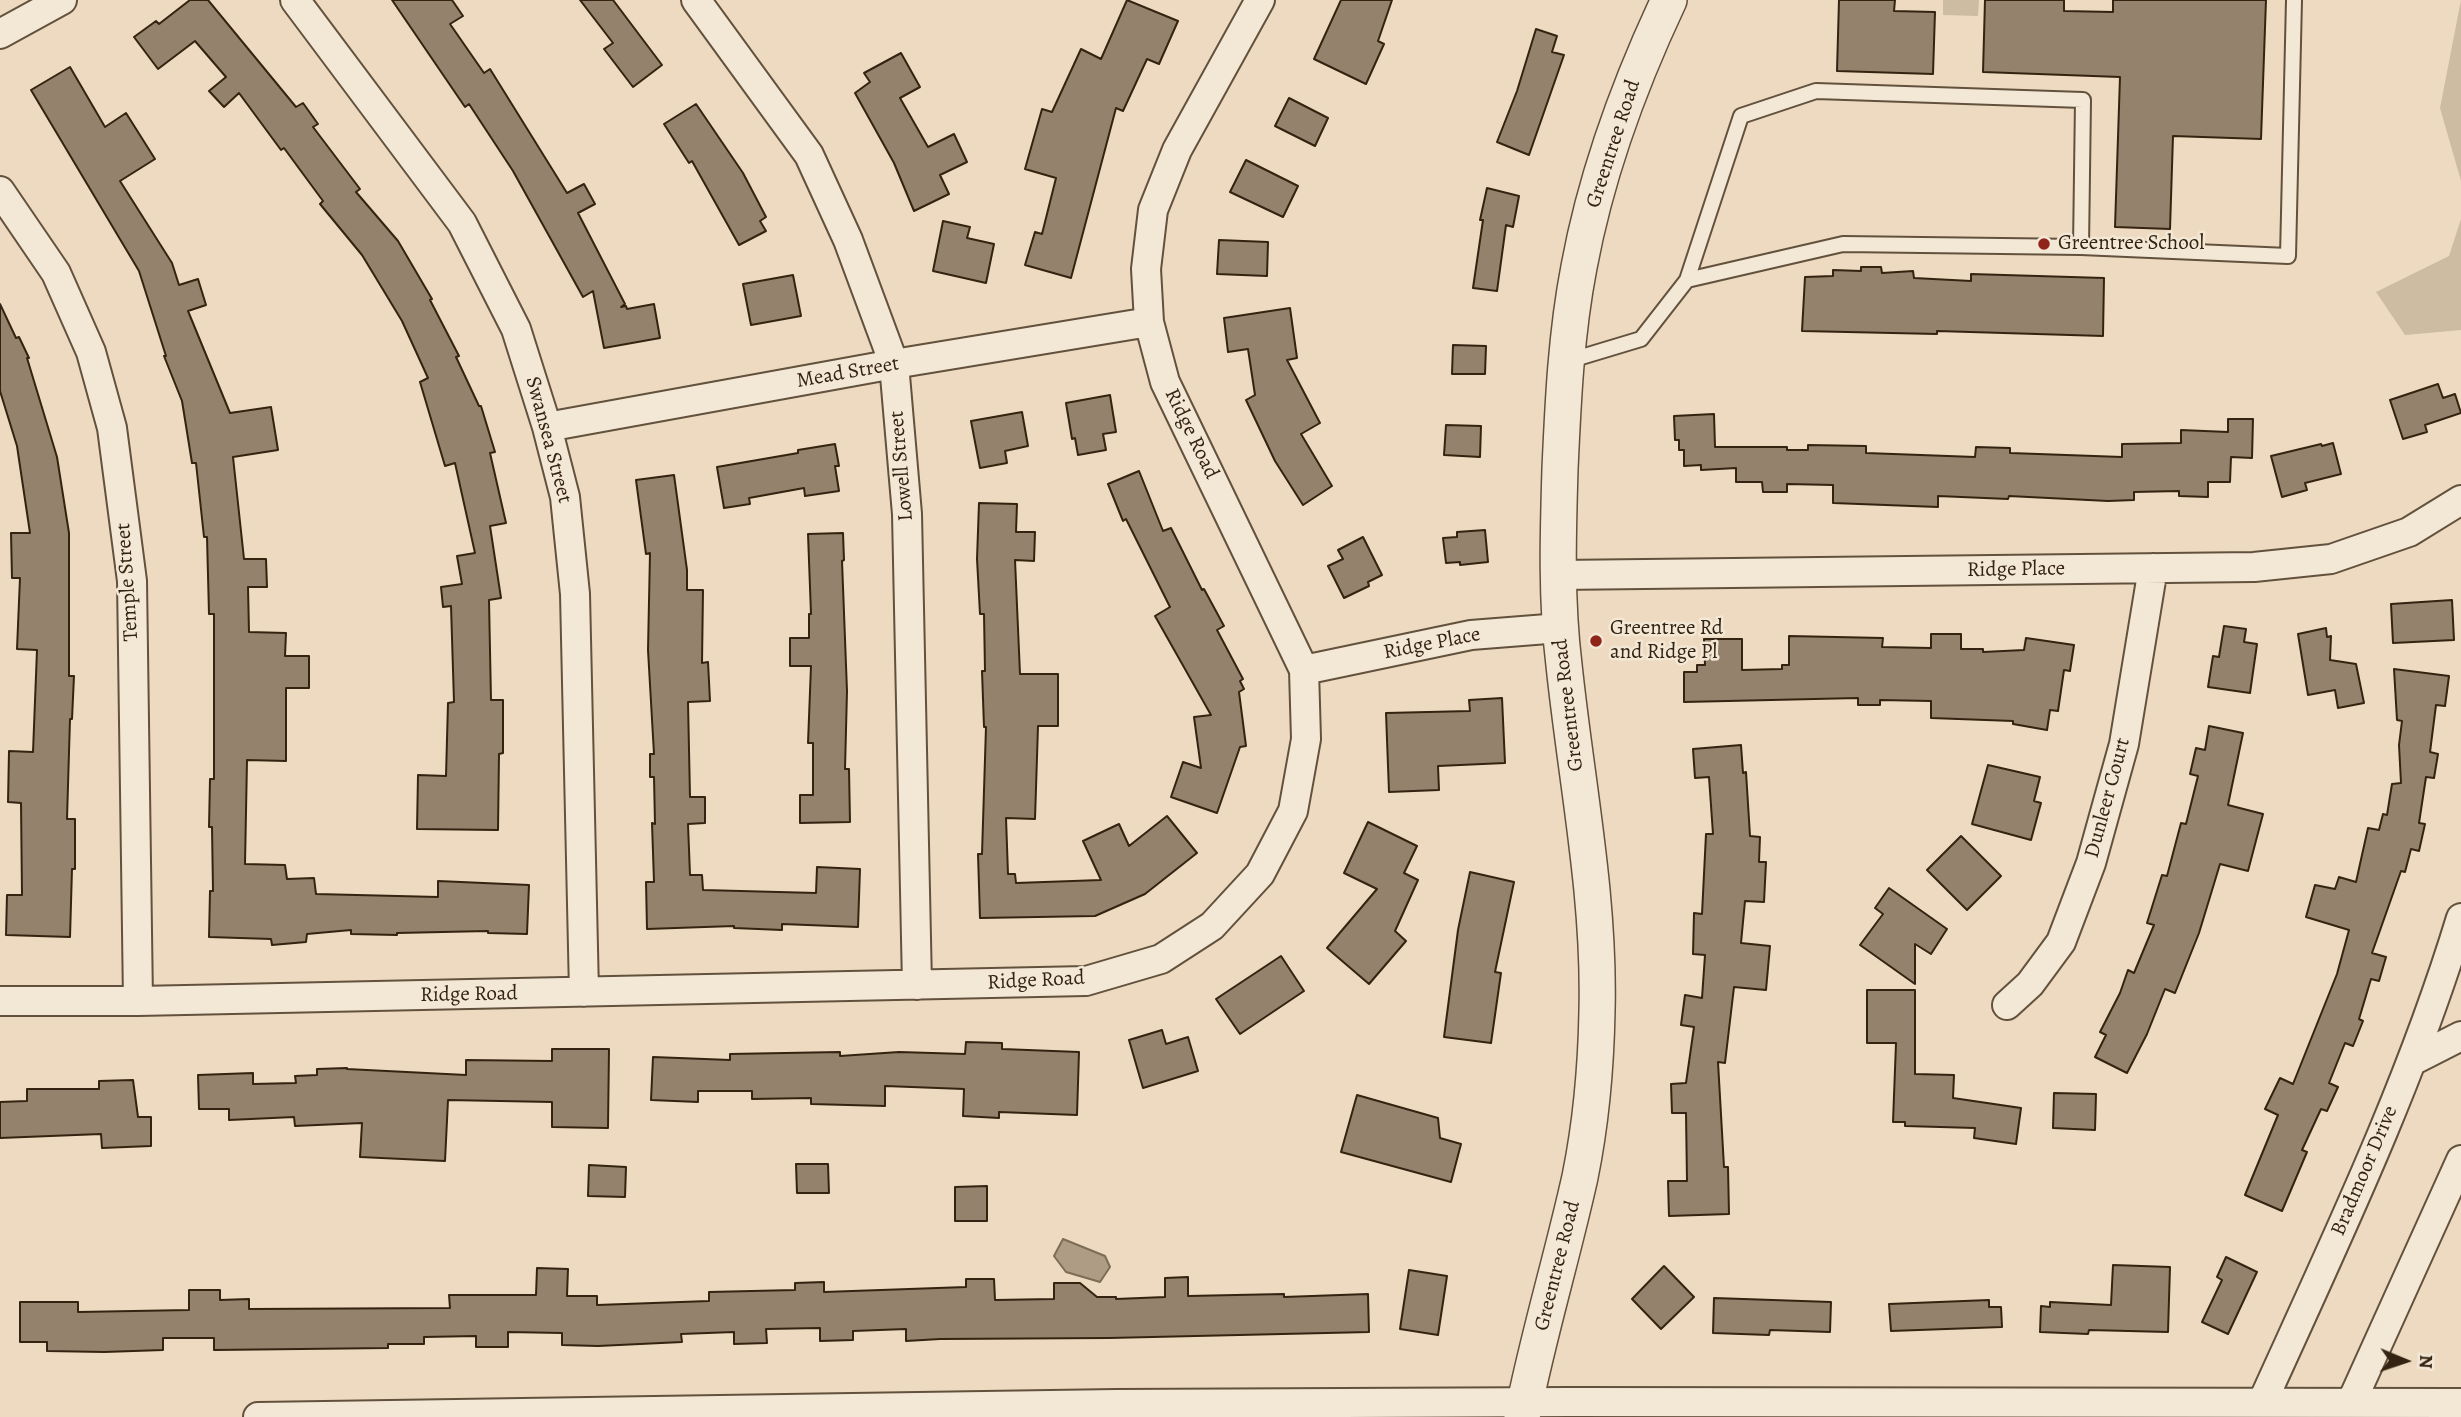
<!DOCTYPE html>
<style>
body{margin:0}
#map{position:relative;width:2461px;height:1417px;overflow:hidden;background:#eddac0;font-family:Alegreya,serif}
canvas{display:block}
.north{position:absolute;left:2370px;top:1326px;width:70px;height:70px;-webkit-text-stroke:5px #f3e7d6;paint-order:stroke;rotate:92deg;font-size:19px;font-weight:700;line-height:28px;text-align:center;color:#332310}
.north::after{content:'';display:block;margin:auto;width:24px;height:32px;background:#332310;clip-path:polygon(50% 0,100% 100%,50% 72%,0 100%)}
</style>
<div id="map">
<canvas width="2461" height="1417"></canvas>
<div class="north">N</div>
</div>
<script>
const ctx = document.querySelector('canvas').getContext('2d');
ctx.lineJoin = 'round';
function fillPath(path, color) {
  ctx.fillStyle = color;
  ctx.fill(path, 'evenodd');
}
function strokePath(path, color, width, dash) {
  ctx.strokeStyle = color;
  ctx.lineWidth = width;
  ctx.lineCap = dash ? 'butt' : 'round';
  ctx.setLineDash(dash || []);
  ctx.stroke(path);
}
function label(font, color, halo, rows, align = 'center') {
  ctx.font = font + ' Alegreya,serif';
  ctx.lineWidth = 5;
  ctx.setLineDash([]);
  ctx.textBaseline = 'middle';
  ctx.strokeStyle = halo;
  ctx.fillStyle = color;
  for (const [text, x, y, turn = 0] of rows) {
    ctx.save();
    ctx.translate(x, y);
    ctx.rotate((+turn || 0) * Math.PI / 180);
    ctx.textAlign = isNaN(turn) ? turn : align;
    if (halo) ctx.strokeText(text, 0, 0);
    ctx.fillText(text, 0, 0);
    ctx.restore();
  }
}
fillPath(new Path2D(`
 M1943,0h36l-1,16 -35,-1z
 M2461,0v181l-21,-73z
 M2461,219v111l-56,5 -29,-43 73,-36z`), '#cdbba2');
const water = new Path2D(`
 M1063,1239l42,17 5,11 -10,15 -34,-10 -12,-16z`);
fillPath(water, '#ae9c84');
strokePath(water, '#7d6c56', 2);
const building = new Path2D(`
 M190,0h18l88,107 7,-4 15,21 -5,3 47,62 -4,3 42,49 34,58 -2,1 29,56 -3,1 23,49h2l14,46 -5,1 16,70 -16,3 11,72 -12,2 2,100h12v53l-4,1 -1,76 -81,-1 1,-54 28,1 2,-73 6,-1 -3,-96 -8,1 -2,-20 21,-3 -5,-28 18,-3 -20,-90 -10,3 -25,-84 8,-4 -26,-57 -40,-66 -42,-51 3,-3 -39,-53 -3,2 -42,-57 -15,14 -15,-16 17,-14 -31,-36 -37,28 -24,-32 22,-16 3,3z
 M392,0h60l11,16 -13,8 34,49 6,-4 77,124 17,-9 11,20 -17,9 47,91 -4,3 5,-1 1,3 27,-5 6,34 -56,10 -11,-57 -10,6 -70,-126 -44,-67 -4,3z
 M580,0h33l49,65 -29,22 -29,-38 9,-6z
 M1127,0l51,21 -19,43 -12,-5 -24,52 -7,-3 -45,170 -46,-13 10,-33 7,2 14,-56 -31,-9 17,-60 10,3 29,-63 20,10z
 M1341,0h51l-14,41 6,3 -18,40 -52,-25z
 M1839,0h56l-1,11 41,1 -2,62 -96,-3z
 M1985,0h79v11l49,1v-12h153l-5,139 -88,-3 -3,93 -55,-2 5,-150 -137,-5z
 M1536,29l21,7 -5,16 12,3 -35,100 -32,-13 20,-51z
 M901,53l19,34 -20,11 28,49 26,-13 13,28 -27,13 9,19 -35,17 -20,-48 -39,-70 15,-11 -6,-9z
 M70,67l35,60 21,-14 29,46 -35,22 52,82 7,22 19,-6 8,26 -18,6 42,102 41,-6 7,43 -45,7 11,102h22l1,28h-19l1,45 37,1 -1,23h24v32h-23v73l-39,-1 -2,104 40,1 2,14 27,-1 2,16 122,3v-16l91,4 -2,49 -39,-1v-2l-91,2v2l-46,-1v-4l-44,4 -1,8 -34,3 -1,-6 -62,-2 1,-46h3l-1,-64h-3l1,-48h4v-165h-5l-2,-77h-3l-8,-74h-4l-10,-62 -18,-45h2l-27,-85 -108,-181z
 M1289,98l39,20 -13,28 -40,-20z
 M696,104l47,69 23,44 -6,4 6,10 -27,14 -47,-84 -3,2 -25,-39z
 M1246,160l52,26 -15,31 -53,-25z
 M1487,188l32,8 -6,31 -7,-2 -9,66 -24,-3 10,-68h-3z
 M943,221l27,6 -3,11 27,6 -8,39 -53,-12z
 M1219,240l49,2 -1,34 -50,-2z
 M1861,267h20l1,6 31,-2 1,7 57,3v-7l133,4 -1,58 -166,-5v3l-135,-3 3,-54 28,-1v-6l28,1z
 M793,275l8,41 -50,9 -8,-41z
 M0,304l16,34 3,-1 10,21h-2l30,99 12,76v143h5l-2,43h-2l-3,100h8v50h-3l-2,68 -64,-2 1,-40h15l-1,-92 -13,-1 1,-51 24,1 4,-102 -20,-1 3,-71h-8l-1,-45h19l-13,-87 -17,-55z
 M1290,308l7,50 -10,2 33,63 -19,11 31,52 -29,19 -28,-44 -29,-61 9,-5 -7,-46 -20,3 -4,-34z
 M1453,345l33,1 -1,28h-33z
 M2438,384l5,14 12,-4 6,19 -36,12 2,7 -24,7 -13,-39z
 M1110,395l6,37 -13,2 3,16 -28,5 -3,-17 -3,1 -6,-36z
 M1022,412l6,34 -23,5 2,12 -27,5 -9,-47z
 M1714,414l1,33h72v3h21v-5l58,1v7l109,4 1,-10 34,1v5l112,4v-13l59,-1v-13l47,2v-13h25l-1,39 -21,-1 -1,25h-22v15l-29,-1v-5l-45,1v8l-26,1 -99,-5 -1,3 -70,-3v11l-105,-4v-18l-46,-1v8h-24l-1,-10h-26v-14l-35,2v-5l-17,1v-16h-5v-10h-4l-1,-24z
 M1446,425l35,1 -1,31 -36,-2z
 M2333,443l8,31 -36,9 2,7 -25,7 -11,-41 50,-12 1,2z
 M835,444l4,22h-4l4,25 -34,5 -1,-8 -55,10 1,6 -26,4 -7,-41 81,-14v-3z
 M1139,471l24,60 8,-3 31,62 2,-1 20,37 -7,4 26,49 -3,2 4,8 -5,3 7,54 -6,1 -23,66 -46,-16 12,-35 18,6 -7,-51 17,-2 -56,-99 15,-9 -44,-88 -3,2 -15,-37z
 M674,475l13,95v20h16l-1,73 6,-1 2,39 -22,1 2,95h15v26l-17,1 2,51h12l1,15 113,3 1,-26 43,2 -2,58 -76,-3v6l-48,-2v-2l-87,3 -1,-47h8l-2,-59 3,1 -1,-47h-4v-23h4l-6,-104 2,-97 -4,1 -10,-74z
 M979,503l38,1 -1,28h19l-1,29 -19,-1 5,114h38v52h-20l-3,93 -29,-1 2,56h7l1,9 85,-3 -18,-39 36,-17 10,22 38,-30 30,37 -52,41 -50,22 -115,2 -2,-64h4l4,-127h-2l-2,-56h3l-1,-57h-4l-3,-55z
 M1485,530l3,32 -28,3v-3l-14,1 -3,-25 14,-1v-5z
 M843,533l1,27 -2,1 5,130 -2,78h4l1,53 -50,1v-28h13v-52h-5l3,-77h-21v-28h19v-24h2l-3,-80z
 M1363,537l19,38 -14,7 1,4 -25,12 -16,-32 15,-7 -5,-9z
 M2452,600l2,40 -61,3 -2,-39z
 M2224,626l22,3 -2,13 13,2 -7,49 -42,-6 5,-31 6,1z
 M2326,628l1,9 4,-1 -1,24 26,4 8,39 -26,5 -3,-18 -27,5 -10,-61z
 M1931,634h30v15h22v3l41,-2 2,-12 48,7 -4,26 -6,-1 -6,41 -8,-1 -3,20 -34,-6v-3l-82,-3v-17l-51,-1v5h-22v-7l-174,4v-30h13v-7h8l-1,-26h38v31l40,-1v-4h7v-29l94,2 -1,9 49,1z
 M2394,669l55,7 -4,30 -9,-1 -6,47 8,2 -4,24 -8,-1 -7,46 6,1 -6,27 -8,-2 -6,23 -4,-1 -29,82 14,4 -7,24 -8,-2 -12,40 4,2 -10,25 -8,-3 -16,40 9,4 -11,24 -6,-2 -19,41 5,2 -25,59 -37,-16 33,-80 -13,-6 15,-31 13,6 44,-110 12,-44 -43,-13 9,-32 20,4 4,-12 17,5 12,-54 11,2 4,-16 4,1 5,-31 9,-1 -2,-38 3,-24 -5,-1z
 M1502,698l3,65 -67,3 1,24 -50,2 -3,-79 84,-2 -1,-11z
 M2209,726l34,7 -15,72 35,9 -15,57 -28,-7 -21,69 -24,60 -10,-4 -18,45 -20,39 -32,-16 11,-22 -6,-3 20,-39 8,-23 6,3 20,-48 -7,-2 15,-48 5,1 14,-53 5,1 12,-48 -8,-2 6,-26 9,2z
 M1741,745l2,28 3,-1 4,64 10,1 -1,25h7l-2,40 -19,-1 -4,42 29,3 -4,44 -32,-3 -9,76 -7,-1 6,105h4l1,47 -60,2 -1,-35h19l-1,-68h-14l-1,-29 15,-1 8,-56 -13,-2 4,-30 17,3 3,-43 -12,-1 1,-41 8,1 4,-80h7l-4,-57 -14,1 -2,-29z
 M1988,765l52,12 -6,24 7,2 -10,37 -59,-16z
 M1368,822l49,24 -13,27 14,7 -23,51 11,10 -37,43 -42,-36 50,-59 -33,-16z
 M1961,836l40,40 -34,34 -40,-40z
 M1470,872l44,10 -19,90 6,1 -10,70 -47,-6 14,-107z
 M1889,888l58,41 -16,25 -16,-10v40l-55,-39 23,-31 -8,-6z
 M1281,956l23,35 -64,43 -24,-35z
 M1867,990h48v84l39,1 -1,23 68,10 -5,36 -42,-6 1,-10 -70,-2v-4h-12l3,-79h-29z
 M1162,1030l4,14 22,-7 10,34 -55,17 -14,-48z
 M966,1042l36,1v6l77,3 -2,63 -78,-3v6l-36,-2 1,-27 -79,-3v20l-74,-2v-6l-59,1v-8h-54v11l-47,-2 2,-43 77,3v-6l110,-2v4l59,-4 66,2z
 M552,1049h57l-1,79 -56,-1v-25l-104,-2 -3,61 -85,-4 2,-34 -67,3 -1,-9 -65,3v-11h-30l-1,-34 55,-2v11l43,-1 -1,-7 22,-1v-6l30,-1v1l119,6v-15l86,1z
 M133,1080l5,37h13v29l-49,2 -1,-14 -101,4v-36l27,-1v-12h72v-8z
 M2054,1093l42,1 -1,36 -42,-2z
 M1357,1095l81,23 2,20 21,6 -10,38 -110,-30z
 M796,1164h32l1,29h-32z
 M589,1165l37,2 -1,30 -37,-1z
 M987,1186v35h-32v-34z
 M2226,1257l31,15 -29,62 -26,-12 20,-42 -5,-3z
 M2113,1265l57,2 -2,65 -79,-2 -1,4 -48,-2 1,-26 9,1v-5l61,3z
 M1664,1266l30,31 -33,32 -29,-30z
 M537,1268l31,1 -1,27h30v9l112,-4v-9l86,-2v-7l29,-1v10l142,-5v-8h28l1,21 59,-1v-16h26l17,14h19v2l49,-2v-19l23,-1v19l96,-2v3l84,-3 1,38 -260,6 -169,1 -34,2v-12l-53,2v9l-33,1v-13l-54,1 1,14 -33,1v-12l-53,2 1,8 -84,4 -36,-1v-12l-54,-1v15h-32v-11l-52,1v7h-36v4l-174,2v-12h-51v12l-59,2 -57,-1v-9h-27v-40h58v10l111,-2v-20h31v10l29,-1v10l201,-1 -1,-13h87z
 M1409,1270l38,6 -9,59 -38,-6z
 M1714,1298l117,4 -1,30 -60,-2 -1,5 -56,-2z
 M1989,1300v7h12l1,20 -111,4 -2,-27z`);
fillPath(building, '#94826c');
strokePath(building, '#332310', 2);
const service = new Path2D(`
 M2081,247l207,9 6,-256
 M1568,361l73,-22 46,-59 54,-164 75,-25 267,9 -2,147 -238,-3 -156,36`);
const minor = new Path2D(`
 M295,0l167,223 54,106 31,98 18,70 10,97 9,398
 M696,0l113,155 39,85 46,124 13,150 10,471
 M0,34l62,-34
 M0,191l56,82 35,79 21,76 20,153 6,420
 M547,427l347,-63 255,-42
 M1558,575l696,-8 77,-8 78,-27 52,-32
 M1304,670l167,-35 89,-7
 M0,1001h138l948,-20 75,-22 51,-33 48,-52 33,-63 13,-72 -2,-69 -139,-288 -16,-60 -3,-53 7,-59 24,-60 83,-150
 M2007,1005l23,-21 31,-42 30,-79 33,-119 29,-176
 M2412,1061l49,-25
 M2254,1416l8,-13c72,-159 148,-317 199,-485
 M258,1417l858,-13 454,-2 891,1
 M2342,1417l9,-14 110,-243`);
const tertiary = new Path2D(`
 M1522,1417c16,-81 40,-159 58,-240 11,-54 16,-110 17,-166 3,-116 -21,-231 -33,-346 -8,-65 -6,-130 -4,-196 3,-67 6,-135 19,-202 17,-92 50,-182 90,-267`);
strokePath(service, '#62513c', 18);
strokePath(minor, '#62513c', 32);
strokePath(tertiary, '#62513c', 38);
strokePath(service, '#f3e7d6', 14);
strokePath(minor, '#f3e7d6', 28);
strokePath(tertiary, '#f3e7d6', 35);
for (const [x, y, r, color] of [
 [2044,244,7,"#8f2418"],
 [1596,641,7,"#8f2418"]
]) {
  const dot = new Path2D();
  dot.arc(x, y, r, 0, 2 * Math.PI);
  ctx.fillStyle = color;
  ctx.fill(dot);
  strokePath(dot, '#f3e7d6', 2.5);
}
label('21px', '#332310', '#f3e7d6', [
 ["Greentree Road",1614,144,-72],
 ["Mead Street",848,373,-10],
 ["Ridge Road",1191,434,64],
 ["Swansea Street",548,440,75],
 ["Lowell Street",902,466,-95],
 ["Ridge Place",2016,570,-1],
 ["Temple Street",128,582,-94],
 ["Ridge Place",1432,644,-11],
 ["Greentree Road",1569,705,-97],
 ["Dunleer Court",2108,798,-75],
 ["Ridge Road",1036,981,-3],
 ["Ridge Road",469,995,-1],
 ["Bradmoor Drive",2365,1171,-67],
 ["Greentree Road",1558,1266,-76]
]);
label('21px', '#332310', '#f3e7d6', [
 ["Greentree School",2058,244],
 ["Greentree Rd",1610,629],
 ["and Ridge Pl",1610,653]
], 'left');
</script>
